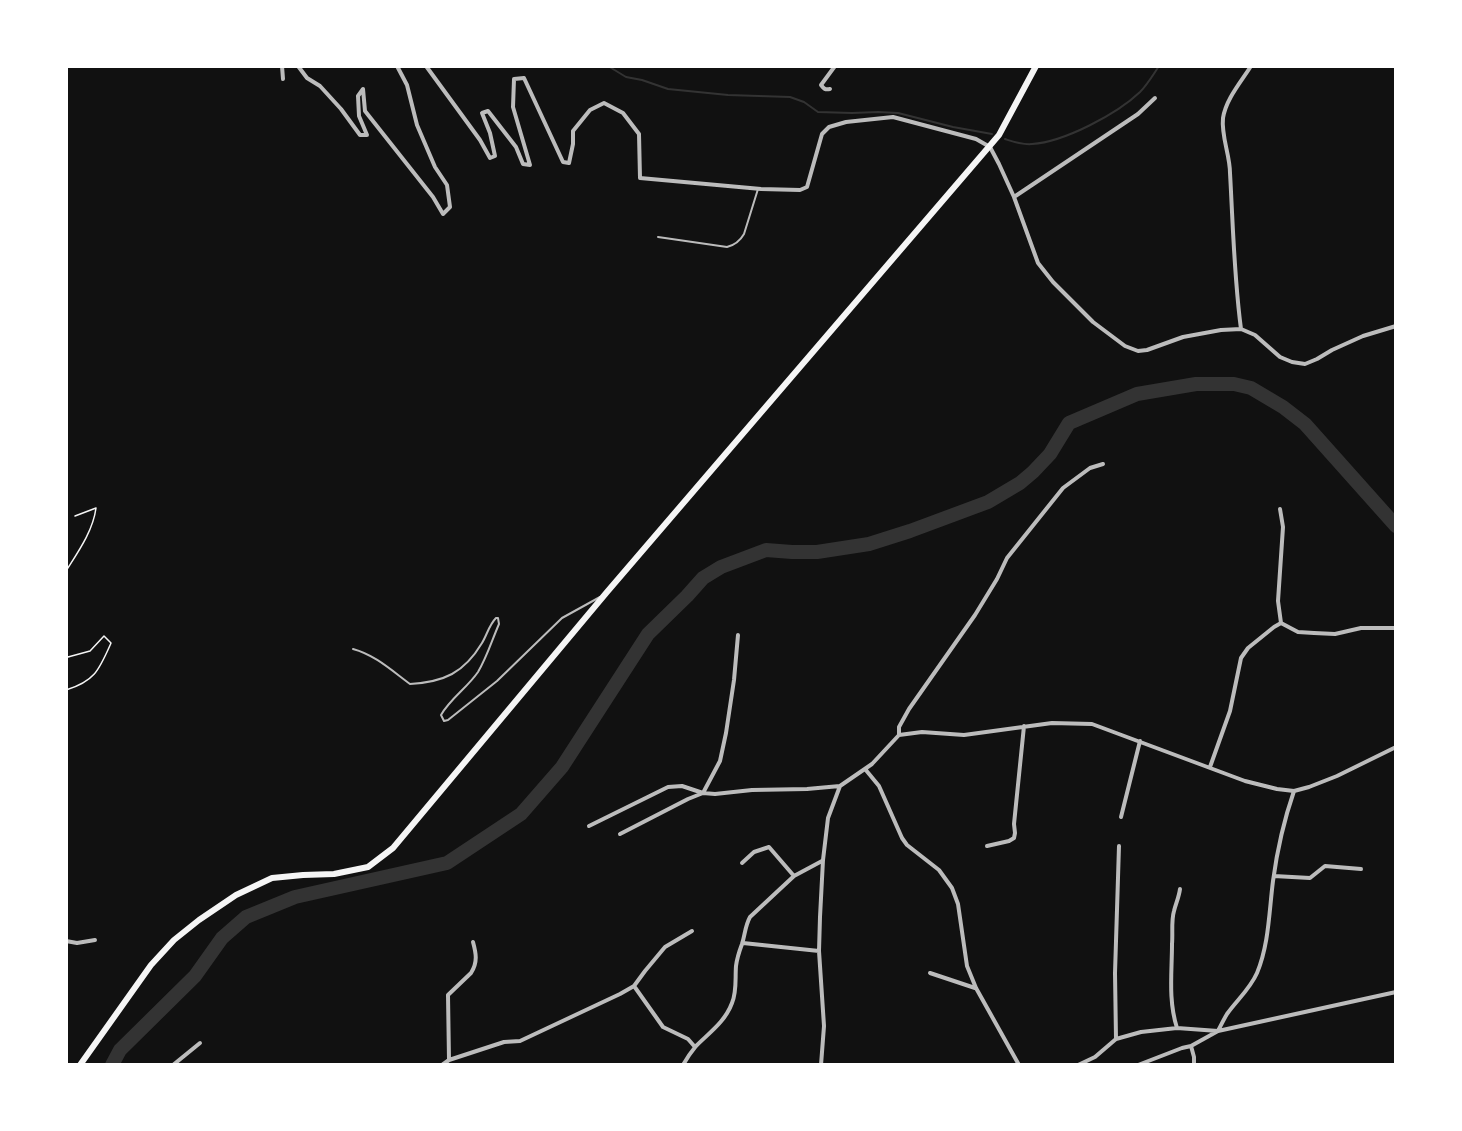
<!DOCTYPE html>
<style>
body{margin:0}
#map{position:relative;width:1462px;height:1131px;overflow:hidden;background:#111;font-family:"Source Sans 3",sans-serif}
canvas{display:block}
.frame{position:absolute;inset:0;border:68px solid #fff;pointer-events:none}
</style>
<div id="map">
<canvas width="1462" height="1131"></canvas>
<div class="frame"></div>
</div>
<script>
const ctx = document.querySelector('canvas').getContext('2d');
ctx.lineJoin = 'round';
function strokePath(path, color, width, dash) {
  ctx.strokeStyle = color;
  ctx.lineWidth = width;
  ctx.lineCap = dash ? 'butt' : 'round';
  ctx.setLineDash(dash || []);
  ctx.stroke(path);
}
strokePath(new Path2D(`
 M608,66l18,11 16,3 26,9 60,6 62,2 14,5 14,10 34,1 26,-1 20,1 55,14 39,7
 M1005,139c9,3 17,6 27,5 32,-2 85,-30 108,-52 7,-7 13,-17 19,-26`), '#333', 2);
strokePath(new Path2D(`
 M112,1065l8,-15 75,-74 27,-38 24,-21 49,-20 152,-34 74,-49 41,-47 86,-133 39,-38 16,-18 18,-11 45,-17 26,2h25l52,-8 41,-13 78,-29 32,-19 13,-11 17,-18 19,-31 68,-29 59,-10h38l17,4 32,19 22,17 91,102`), '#333', 14);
strokePath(new Path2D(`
 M66,571c12,-19 27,-40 30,-63l-21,8
 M66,655l2,2 22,-6 14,-15 7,7c-12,27 -16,38 -45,47`), '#f5f5f5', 1.5);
strokePath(new Path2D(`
 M658,237l69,10c8,-2 13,-6 17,-13l14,-45
 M353,649c22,6 38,21 57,35 34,-2 54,-11 72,-41 5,-8 7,-18 14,-25h2l1,6c-7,16 -12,33 -21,48 -11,16 -28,27 -37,43l3,6 4,-1 49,-39 65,-63 38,-21`), '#bcbcbc', 2);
strokePath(new Path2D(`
 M282,66l1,13
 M298,66l9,12 13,8 21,23 19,26h7l-8,-19 -1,-20 5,-7 2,22 68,86 10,17 7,-7 -3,-22 -12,-18 -18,-42 -10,-40 -10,-19
 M426,66l54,74 10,18 5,-2 -5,-23 -8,-20 6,-2 28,36 7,17 7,1 -17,-58 1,-28 10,-1 39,84 6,1 4,-19v-13l17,-21 14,-7 19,10 16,21 1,44 121,11 39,1 7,-3 15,-53 7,-7 17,-5 47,-5 83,22 14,8 9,17 15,33 24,66 15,19 40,40 32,24 13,5 9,-1 36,-13 38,-7 20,-1 14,6 25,22 12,5 13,2 12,-5 15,-9 31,-14 33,-10
 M830,89c-5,1 -6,0 -9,-4l14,-19
 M1014,197l124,-83 17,-16
 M1241,329c-7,-52 -8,-104 -11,-156 0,-18 -9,-37 -7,-55 3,-19 18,-36 28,-52
 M1280,509l3,18 -5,74 3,22
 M899,735l23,-3 42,3 88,-12 40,1 153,57 32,8 17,2 15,-4 28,-11 59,-29
 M1210,767l20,-56 11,-53 7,-10 26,-21 7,-4 17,9 16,1 21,1 26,-6h35
 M865,769l14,17 23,52 5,7 32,25 13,18 6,16 9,62 9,22 43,77
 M1121,817l19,-76
 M589,826l79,-39 14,-1 21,7 17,-32 6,-28 8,-53 4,-45
 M620,834l68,-35 15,-6 12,1 37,-4 55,-1 33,-3
 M987,846l22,-5 5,-3 1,-5 -1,-9 10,-98
 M742,863l12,-11 15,-5 25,29
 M1274,876l36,2 15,-12 36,3
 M66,941l11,2 18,-3
 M743,943l76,8
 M930,973l45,15
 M634,986l29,41 25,12 7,8
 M1177,1028c-9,-28 -5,-56 -5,-84 1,-11 -1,-23 2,-33 2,-8 5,-14 6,-22
 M1116,1039l-1,-66 4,-127
 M1191,1046l3,11v8
 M449,1060l-1,-65 23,-22c7,-11 5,-20 2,-31
 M173,1065l27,-22
 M442,1065l7,-5 55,-18 16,-1 100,-47 14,-8 11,-15 20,-24 27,-16
 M683,1065c4,-7 8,-13 13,-19 13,-13 29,-24 36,-43 5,-12 3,-24 4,-37 1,-8 3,-14 6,-22 3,-9 3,-18 8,-27l44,-41 28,-15
 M821,1065l3,-39 -5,-75 1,-34 3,-57 5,-42 12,-32 32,-22 27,-29v-8l10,-18 66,-94 22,-36 10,-21 56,-70 27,-20 13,-4
 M1078,1065l17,-8 21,-18 25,-7 36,-4 41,3c3,-6 6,-12 9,-17 10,-14 23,-25 30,-41 12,-29 12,-61 16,-92 4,-30 11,-61 21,-90
 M1138,1065l44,-17 9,-2 27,-15 178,-39`), '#bcbcbc', 4);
strokePath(new Path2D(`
 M80,1065l71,-100 23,-25 25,-20 37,-25 36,-17 31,-3 31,-1 34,-7 25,-19 214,-256 392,-457 37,-69`), '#f5f5f5', 6);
</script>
